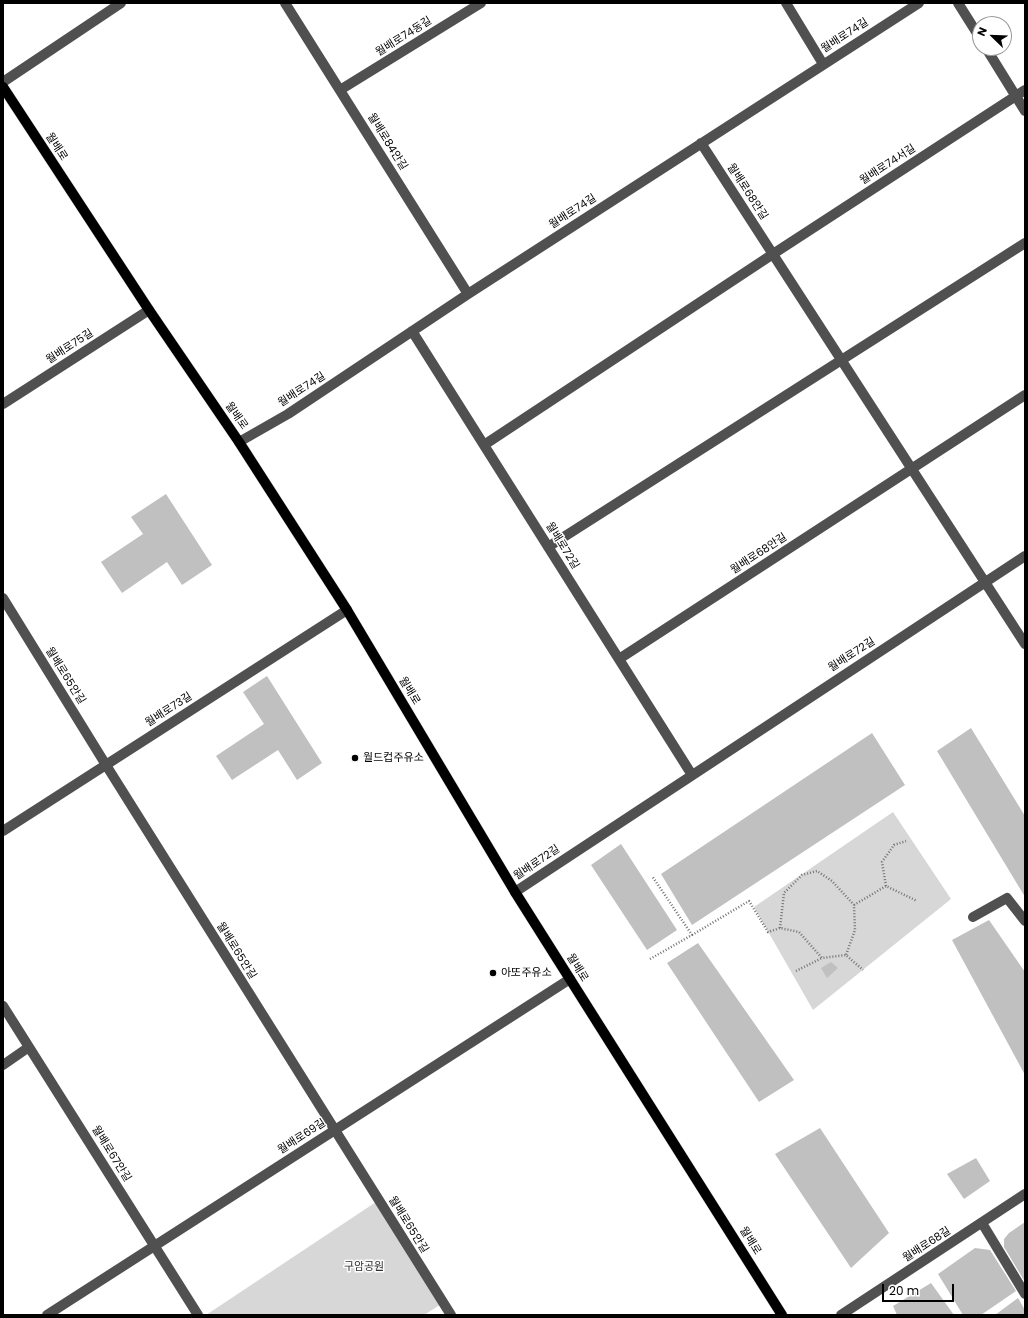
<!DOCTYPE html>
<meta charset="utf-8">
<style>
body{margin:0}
#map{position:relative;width:1028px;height:1318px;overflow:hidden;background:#fff;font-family:Poppins,sans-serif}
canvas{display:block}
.frame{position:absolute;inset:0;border:4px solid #000;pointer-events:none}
.north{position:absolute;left:972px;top:16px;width:40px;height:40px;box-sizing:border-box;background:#fff;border:1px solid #999;border-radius:50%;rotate:293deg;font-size:11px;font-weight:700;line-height:16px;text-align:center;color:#000}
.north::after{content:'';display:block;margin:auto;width:14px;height:18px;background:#000;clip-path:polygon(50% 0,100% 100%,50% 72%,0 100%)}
.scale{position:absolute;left:882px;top:1284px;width:72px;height:18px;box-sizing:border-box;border:2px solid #000;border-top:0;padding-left:5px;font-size:12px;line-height:14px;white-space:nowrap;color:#000;-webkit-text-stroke:3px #fff;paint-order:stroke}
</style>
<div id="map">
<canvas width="1028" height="1318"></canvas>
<div class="frame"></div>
<div class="north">N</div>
<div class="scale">20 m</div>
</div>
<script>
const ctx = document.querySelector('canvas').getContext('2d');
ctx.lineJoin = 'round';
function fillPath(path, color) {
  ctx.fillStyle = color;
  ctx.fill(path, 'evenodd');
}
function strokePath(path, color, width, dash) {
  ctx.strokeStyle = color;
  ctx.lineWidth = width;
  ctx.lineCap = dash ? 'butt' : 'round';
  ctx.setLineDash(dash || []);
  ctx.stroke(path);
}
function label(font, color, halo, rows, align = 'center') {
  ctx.font = font + ' Poppins,"Noto Sans KR",sans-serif';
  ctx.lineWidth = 3;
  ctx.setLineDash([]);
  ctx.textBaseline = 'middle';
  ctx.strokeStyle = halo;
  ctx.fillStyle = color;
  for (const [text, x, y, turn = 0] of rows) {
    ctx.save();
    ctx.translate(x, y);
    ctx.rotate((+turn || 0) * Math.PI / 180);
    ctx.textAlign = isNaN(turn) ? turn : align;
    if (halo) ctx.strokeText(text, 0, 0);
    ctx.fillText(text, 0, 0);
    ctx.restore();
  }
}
fillPath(new Path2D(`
 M893,812l58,87 -138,111 -59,-103z
 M379,1200l64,103 -19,12h-218z`), '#d7d7d7');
fillPath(new Path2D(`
 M166,494l46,71 -30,20 -15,-23 -45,31 -21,-31 42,-28 -12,-17z
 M267,676l55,87 -25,17 -19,-30 -46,30 -16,-24 48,-32 -21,-32z
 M971,728l54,88v81l-88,-146z
 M872,733l33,52 -213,140 -31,-51z
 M621,844l56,86 -30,20 -56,-85z
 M989,920l36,52v103l-73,-135z
 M698,943l96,137 -35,22 -92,-139z
 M831,962l7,6 -11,10 -6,-10z
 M820,1128l69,105 -38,35 -76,-114z
 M976,1158l14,23 -26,18 -17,-25z
 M1025,1222v60l-21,-35v-8l5,-6z
 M975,1248l15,2 26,41 -35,24h-18l-25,-41z
 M931,1283l23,32h-57l-4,-9z
 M1018,1298l7,12v5h-30z`), '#c0c0c0');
const major = new Path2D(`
 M3,87l146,223 90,132 108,168 168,282 267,423`);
strokePath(major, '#dbdbdb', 11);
strokePath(new Path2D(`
 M886,886l-4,-24 12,-17 12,-4
 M854,905l32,-19 31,15
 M780,928l4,-35 18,-18 15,-4 15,10 22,24 1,25 -9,25
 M692,935l57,-34 19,31 12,-4 19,4 23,26 24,-3 17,15
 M650,959l42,-24 -40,-59
 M796,971l26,-13`), '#727272', 2.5, [1, 2]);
strokePath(new Path2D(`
 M285,3l183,291
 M786,3l37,61
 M958,3l22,35
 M986,48l39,63
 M3,82l118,-79
 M340,90l141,-87
 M701,143l324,501
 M412,331l280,444
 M3,404l146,-94
 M239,442l49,-28 180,-120 451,-291
 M484,445l289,-191 252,-164
 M548,547l477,-304
 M3,598l103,167 345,550
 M619,659l406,-264
 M3,831l344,-221
 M515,892l510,-336
 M973,917l34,-19 18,23
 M3,1006l195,309
 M3,1065l26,-18
 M982,1223l43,71
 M47,1315l523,-336
 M841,1315l184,-121`), '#505050', 10);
strokePath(major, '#000', 10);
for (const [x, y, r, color] of [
 [355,758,4,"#000"],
 [493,973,4,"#000"]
]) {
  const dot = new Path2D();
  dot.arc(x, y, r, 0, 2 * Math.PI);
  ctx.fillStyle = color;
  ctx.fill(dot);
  strokePath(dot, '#fff', 1.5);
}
label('11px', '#000', '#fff', [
 ["월배로74길",845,36,-33],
 ["월배로74동길",404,37,-32],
 ["월배로84안길",387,142,58],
 ["월배로",56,147,57],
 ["월배로74서길",888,165,-33],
 ["월배로68안길",747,192,57],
 ["월배로74길",573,212,-33],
 ["월배로75길",70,347,-33],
 ["월배로74길",302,390,-33],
 ["월배로",236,416,55],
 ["월배로72길",562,546,58],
 ["월배로68안길",759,554,-33],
 ["월배로72길",852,655,-33],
 ["월배로65안길",65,676,58],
 ["월배로",409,691,59],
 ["월배로73길",169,710,-33],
 ["월배로72길",537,863,-34],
 ["월배로65안길",236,951,58],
 ["월배로",577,968,58],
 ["월배로69길",302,1137,-33],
 ["월배로67안길",111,1154,58],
 ["월배로65안길",408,1225,58],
 ["월배로",750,1241,58],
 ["월배로68길",927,1245,-33]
]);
label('11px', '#000', '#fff', [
 ["월드컵주유소",363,758],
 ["아또주유소",501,973]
], 'left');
label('11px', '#2e2e2e', '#fff', [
 ["구암공원",364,1267]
]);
</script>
